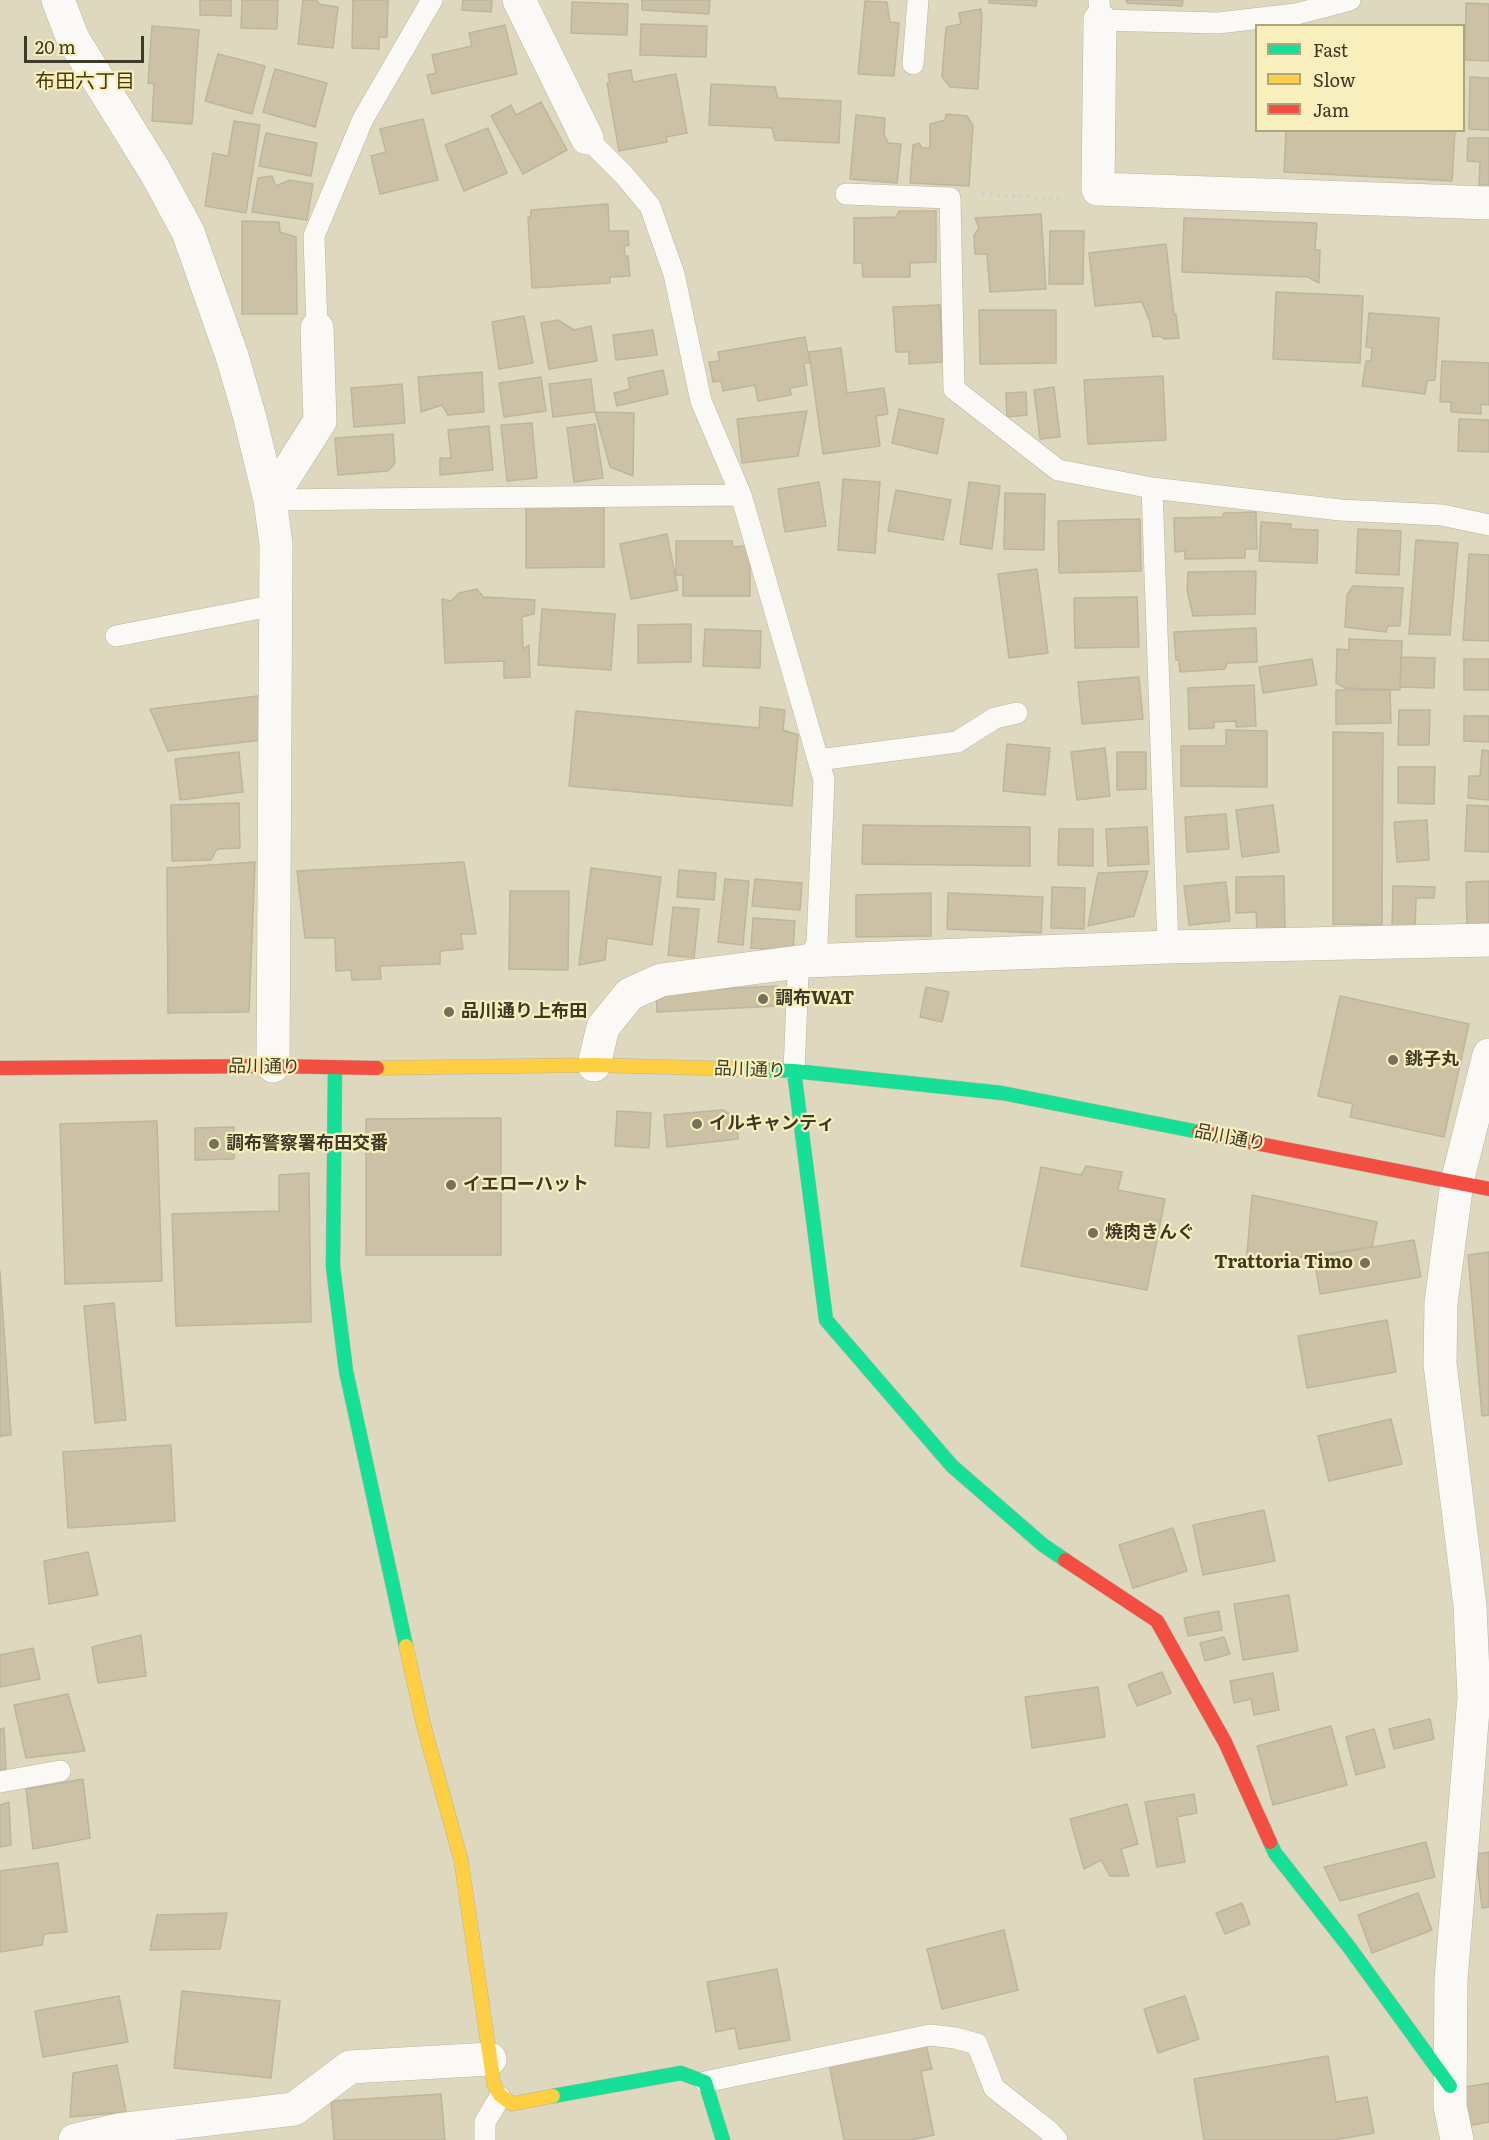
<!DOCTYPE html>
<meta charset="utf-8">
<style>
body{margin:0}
#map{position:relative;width:1489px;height:2140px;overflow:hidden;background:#ded9be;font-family:Literata,serif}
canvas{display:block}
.legend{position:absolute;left:1255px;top:24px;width:210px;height:108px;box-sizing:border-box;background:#f8efbd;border:2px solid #ada681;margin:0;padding:8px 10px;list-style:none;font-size:18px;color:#3d3926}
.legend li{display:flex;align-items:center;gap:12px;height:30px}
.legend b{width:30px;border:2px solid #ada681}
.scale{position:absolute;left:24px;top:36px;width:120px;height:27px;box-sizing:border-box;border:3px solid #3d3926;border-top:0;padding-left:8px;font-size:18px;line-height:21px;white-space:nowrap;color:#3d3926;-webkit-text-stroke:4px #f8efbd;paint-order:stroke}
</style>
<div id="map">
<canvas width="1489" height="2140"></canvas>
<ul class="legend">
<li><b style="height:8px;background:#16e098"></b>Fast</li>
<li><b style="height:8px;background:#ffcf43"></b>Slow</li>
<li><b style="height:8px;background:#f24e42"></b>Jam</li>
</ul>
<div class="scale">20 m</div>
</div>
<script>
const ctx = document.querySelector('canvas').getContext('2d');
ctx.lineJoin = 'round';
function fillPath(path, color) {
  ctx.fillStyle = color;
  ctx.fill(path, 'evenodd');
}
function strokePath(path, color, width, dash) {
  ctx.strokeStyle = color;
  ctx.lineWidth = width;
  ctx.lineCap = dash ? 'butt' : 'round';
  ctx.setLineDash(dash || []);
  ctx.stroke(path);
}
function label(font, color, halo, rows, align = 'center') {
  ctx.font = font + ' Literata,"Noto Sans JP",serif';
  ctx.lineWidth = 4.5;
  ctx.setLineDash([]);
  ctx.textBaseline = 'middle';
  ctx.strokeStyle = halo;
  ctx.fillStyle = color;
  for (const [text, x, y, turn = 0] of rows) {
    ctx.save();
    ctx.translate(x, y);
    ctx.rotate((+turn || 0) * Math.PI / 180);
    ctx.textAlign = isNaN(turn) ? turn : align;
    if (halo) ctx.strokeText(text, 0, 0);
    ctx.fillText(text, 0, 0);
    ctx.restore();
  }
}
const building = new Path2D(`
 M200,0h31v16l-31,-1z
 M242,0h36l-1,29 -36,-1z
 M303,0h14l2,4 19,3 -5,41 -35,-4z
 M353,0h35l-1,37h-8v12l-27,-1z
 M463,0h29l-1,12 -29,-2z
 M642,0h68l-1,14 -67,-4z
 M989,0h48l-1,6 -47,-3z
 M1126,0h57l-1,6 -55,-3z
 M865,1l22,1 3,20 9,1 -5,53 -36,-2z
 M572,2l56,2 -1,31 -56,-2z
 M1466,3l23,1v57l-24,-1z
 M981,9l1,8 -4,72 -28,-2 -8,-10 4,-50 15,-3 -2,-11z
 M641,24l66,2 -1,31 -66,-2z
 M505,25l12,49 -85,20 -5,-19 9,-2 -4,-18 40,-9 -3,-13z
 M152,26l47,4 -7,94 -40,-3 2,-37 -6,-1z
 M218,54l47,12 -13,48 -47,-13z
 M275,69l52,14 -12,44 -52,-15z
 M631,70l2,12 43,-8 11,59 -21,4 1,5 -48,9 -12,-68h3l-2,-9z
 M1470,77l19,1v52l-20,-1z
 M711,84l64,3 3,11 63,3 -2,42 -64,-3 -3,-12 -63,-3z
 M541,102l26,48 -44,24 -32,-58 20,-11 5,10z
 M946,114l21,2 6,10 -4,60 -59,-3 3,-38 6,-2 3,5h8v-24l15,-4z
 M856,115l29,3 -1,16 4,9 13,1 -4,39 -47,-4z
 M423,119l15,61 -58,14 -9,-38 15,-4 -6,-23z
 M234,121l26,4 -14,88 -41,-7 8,-53 15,3z
 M488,128l19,45 -43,18 -19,-46z
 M1286,130h169l-3,51 -168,-9z
 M266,133l51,10 -6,33 -52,-10z
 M1468,138h21v47h-10l1,-23 -13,-1z
 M272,176l4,10 14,-6 23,4 -6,36 -55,-8 6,-34z
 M608,204l1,27h19l1,14 -5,1 1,10h3l2,20 -20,1v6l-78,5 -4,-71h3v-7z
 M899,211h37v51l-26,1v14h-47l-1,-14h-8v-45l42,-1z
 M1041,214l5,75 -56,3 -3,-38h-12l-1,-19 5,-7 -4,-10z
 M1184,218l133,5 -2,27h5l-1,33 -11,-6 -126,-5z
 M242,221l37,1 1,10 16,5 1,77h-55z
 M1050,231h34l-1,53h-34z
 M1166,244l8,70h2l3,24 -15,1 -4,-3 -7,1 -3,-15 -8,-20 -47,4 -6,-53z
 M1276,292l87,4 -3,67 -87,-4z
 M940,305l3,57 -34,2v-12h-13l-3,-45z
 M979,310h77v53l-76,1z
 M1369,313l70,5 -4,62 -8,1 -2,13 -63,-8 4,-25h5l1,-13 -6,-1z
 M524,316l9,47 -34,6 -7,-47z
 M558,320l16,10 17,-4 6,35 -48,8 -8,-46z
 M653,330l4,25 -41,5 -3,-25z
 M805,337l5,26h-6l3,22 -17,3 1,7 -33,6 -3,-16 -32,6 -2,-10 -8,1 -4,-20 11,-1 -2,-9z
 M841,348l6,45 37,-5 4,26 -12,2 4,30 -57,8 -14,-102z
 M1442,361l47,2v42l-8,-1v10l-30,-2v-10h-11z
 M663,370l5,24 -51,12 -3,-13 16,-4 -2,-11z
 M482,372l2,40 -36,3 -6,-10 -21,7 -3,-35z
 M1163,376l3,64 -78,4 -4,-64z
 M541,377l5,34 -42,6 -5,-34z
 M591,379l4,33 -42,5 -4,-33z
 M402,384l3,39 -51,4 -3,-39z
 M1054,387l6,50 -20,2 -6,-49z
 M1026,392l1,23 -20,2 -1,-24z
 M899,409l45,10 -7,35 -45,-11z
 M807,411l-9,45 -56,7 -5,-44z
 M595,412l39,1 -1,63 -23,-9z
 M1459,419l30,1v32l-31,-1z
 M532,423l5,55 -30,3 -6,-56z
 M595,424l8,54 -29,4 -7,-54z
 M489,426l4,44 -53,5v-17h11l-3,-28z
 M393,434l2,29 -7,8 -50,4 -3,-37z
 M843,479l37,3 -5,71 -37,-3z
 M819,482l7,44 -41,6 -7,-43z
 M969,482l31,4 -8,63 -32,-5z
 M896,490l55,10 -8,40 -55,-9z
 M1005,493l40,1 -1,56 -40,-1z
 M526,503h78v64l-78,1z
 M1256,512l1,37h-12v9l-60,1v-8l-10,1 -1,-34 48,-1 2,-4z
 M1140,519l1,52 -82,2 -1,-52z
 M1261,522l30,2v5l27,1 -1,33 -58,-2z
 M1358,529l43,2 -2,44 -43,-2z
 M667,534l11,56 -47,9 -11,-55z
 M1416,540l42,3 -8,92 -41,-1z
 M676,541h56l1,6 12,-1 5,4v46h-67v-21h-7z
 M1469,554l20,1v86l-26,-1z
 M1037,569l11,84 -39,5 -11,-84z
 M1256,571l-1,43 -62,2 -6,-26 1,-18z
 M1353,586l50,2 -3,38h-12l-2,6 -41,-5 2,-32z
 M477,589l6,8 52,3 -1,14 -12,3 1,32 6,-4 1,32 -26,1v-17l-59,2 -3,-64 9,2 8,-8z
 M1137,597l2,50 -64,1 -1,-50z
 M542,609l73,5 -4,56 -73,-5z
 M691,624v38l-53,1v-38z
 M1256,628l1,34 -30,1 -2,6 -45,3 -1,-12h-3l-2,-28z
 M705,629l56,2 -1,37 -57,-2z
 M1349,639l53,2 -2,49 -55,-2 -9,-5 1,-34 12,1z
 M1401,657l34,1 -1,30 -34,-1z
 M1312,659l5,26 -54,8 -4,-26z
 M1464,659h25v31h-25z
 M1139,677l4,42 -61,5 -4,-42z
 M1254,685l2,41 -20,1v-6l-22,1v6l-25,1 -1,-41z
 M1336,690h54l1,33 -55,1z
 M258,696l5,44 -95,11 -18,-42z
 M760,707l25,3 -2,20 15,5 -6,71 -223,-20 7,-75 183,17z
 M1399,710h31l-1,35h-31z
 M1464,716h25v26l-25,-1z
 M1226,730l41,1v56l-86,-1v-40h45z
 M1333,732l50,1 -1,192 -49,-1z
 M1007,744l43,4 -5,47 -42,-4z
 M1105,748l5,48 -33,4 -6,-48z
 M1482,750l7,1v49l-21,-2 1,-22h11z
 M239,752l4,40 -63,8 -5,-41z
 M1117,752h29v37l-29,1z
 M1398,767h37l-1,37 -36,-1z
 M239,803l1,45 -23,1 -6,11 -39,1 -1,-56z
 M1273,805l6,47 -37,5 -6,-47z
 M1467,805l22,1v46l-24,-1z
 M1226,814l3,35 -42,3 -2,-35z
 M1427,820l2,40 -32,2 -3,-40z
 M863,825l167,2v39l-168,-2z
 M1147,827l2,37 -41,2 -2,-37z
 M1059,829h34v37l-35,-1z
 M255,862l-6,150 -81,1 -1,-145z
 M464,862l12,72h-15l2,15 -23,2v13l-60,2 1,13 -29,1 -1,-10 -15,1 -1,-33h-30l-8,-67z
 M591,868l70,9 -9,68 -45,-7 -2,22 -26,5z
 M679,870l37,3 -2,27 -37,-3z
 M1148,871l-14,45 -46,10 10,-53z
 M1284,876l1,57h-28l-1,-21 -20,1v-36z
 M725,879l24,2 -6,64 -25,-3z
 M755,879l47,4 -2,27 -48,-4z
 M1489,881v49h-22l-1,-48z
 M1226,882l4,39 -41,4 -5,-39z
 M1393,886l42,1 -1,11h-18l-1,34 -23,-1z
 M1052,887l33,1 -1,41 -33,-1z
 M510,891h59l-1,79 -59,-1z
 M931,893v43l-75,1v-42z
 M948,893l95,4 -2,36 -94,-4z
 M673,907l26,2 -5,49 -26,-3z
 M753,918l42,3 -2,30 -42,-3z
 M777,986l1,20 -121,6 -1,-20z
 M926,987l23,5 -7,30 -22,-5z
 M1340,996l129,28 -25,113 -94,-20 3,-13 -35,-8z
 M723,1110l13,8 2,21 -71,8 -3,-32z
 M617,1111l34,2 -2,35 -34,-2z
 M501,1118v137h-135v-136z
 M157,1121l5,160 -97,3 -5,-160z
 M234,1127v32l-39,1v-32z
 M1086,1166l36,6 -4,18 47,9 -18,91 -126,-24 20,-99 40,8z
 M309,1173l2,149 -135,4 -4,-112 107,-3v-36z
 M1252,1195l125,27 -5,25 -126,18z
 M1414,1240l7,37 -101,17 -6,-37z
 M1489,1252v163l-7,1 -14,-161z
 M0,1271l11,164 -11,1z
 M114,1303l12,117 -31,3 -11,-117z
 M1387,1320l9,52 -89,16 -9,-52z
 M1391,1419l11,45 -73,17 -11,-45z
 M171,1445l4,76 -107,7 -5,-76z
 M1264,1510l11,51 -72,14 -10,-50z
 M1173,1528l14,43 -54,17 -14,-43z
 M88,1552l10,43 -49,9 -5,-43z
 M1289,1595l9,56 -55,9 -9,-56z
 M1219,1611l3,19 -34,6 -4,-18z
 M141,1635l5,41 -48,7 -6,-36z
 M1224,1637l6,17 -25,7 -5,-18z
 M33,1648l7,31 -40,8v-32z
 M1162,1672l9,21 -34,13 -9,-21z
 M1273,1673l6,37 -25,5 -3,-16 -17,4 -4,-22z
 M1098,1687l7,50 -73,11 -7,-51z
 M68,1694l17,57 -59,7 -12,-53z
 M1430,1719l4,20 -40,10 -5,-20z
 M1331,1726l16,59 -74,20 -16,-59z
 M4,1728l2,41 -6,1v-41z
 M1374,1729l11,38 -29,8 -10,-38z
 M83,1779l7,59 -57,11 -7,-60z
 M1194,1794l3,19 -20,4 8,45 -28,5 -12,-65z
 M9,1802l2,43 -11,2v-42z
 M1127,1804l11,40 -17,5 8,27h-19l-9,-16 -17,9 -14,-50z
 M1426,1842l9,35 -95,24 -16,-34z
 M1489,1852v55l-7,1 -6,-54z
 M58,1863l9,69 -23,2 -2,11 -42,7v-81z
 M1418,1893l14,37 -60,23 -14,-38z
 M1242,1903l8,21 -25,10 -9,-21z
 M227,1913l-7,36 -70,1 7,-35z
 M1004,1930l14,60 -76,19 -15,-60z
 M777,1969l13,71 -51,9 -4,-21 -19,4 -9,-50z
 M182,1991l98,10 -9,77 -97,-10z
 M119,1996l9,46 -85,15 -8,-46z
 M1185,1996l14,43 -41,14 -14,-44z
 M926,2045l6,24 -11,2 13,64 -23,5h-67l-15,-76z
 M1328,2056l8,46 31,-5 7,36 -40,7h-130l-10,-61z
 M117,2065l9,47 -56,5 3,-44z
 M1489,2083v39l-22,4 -7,-38z
 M441,2094l4,46h-111l-3,-39z`);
fillPath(building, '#ccc1a4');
strokePath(building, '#bcb5a0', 1.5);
const lane = new Path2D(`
 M1099,0l1,20 118,3 78,-9 54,-14
 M913,64l5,-64
 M587,138l37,37 26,31 24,68 27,127 40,94 83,285 -7,164 -19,30 -4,97
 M846,194l104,4 4,191 104,81 94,18 188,22 102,5 47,10
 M317,328l-3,-92 49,-117 69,-119
 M1152,488l16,459
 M270,500l471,-5
 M116,636l160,-31
 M818,760l139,-18 38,-24 22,-5
 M0,1782l60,-11
 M705,2082l225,-47 25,3 22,6 17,44 54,42 9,10
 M485,2140v-18l15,-25`);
const street = new Path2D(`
 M58,0l15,39 83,134 32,59 44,124 18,62 20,82 6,44 -3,522
 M519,0l68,138
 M1100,20l-2,169 391,14
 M270,500l50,-79 -3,-93
 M594,1065l9,-38 27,-33 31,-14 145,-19 362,-14 321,-7
 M75,2140l43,-10 176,-21 56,-42 140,-8
 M1457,2140l-7,-34 1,-126 23,-283 -4,-91 -30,-242 1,-61 16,-121 32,-127`);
const fast = new Path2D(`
 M335,1068l-2,199 13,104 60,275
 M737,1069l57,2 208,22 197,39
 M794,1071l32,249 126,146 91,79 22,15
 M1270,1842l5,11 74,94 101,139
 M553,2096l128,-23 24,9 18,58`);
const slow = new Path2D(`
 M377,1068l217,-3 143,4
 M406,1646l17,77 38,137 33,225 6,10 12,9 41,-8`);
const jam = new Path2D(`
 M0,1068l273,-2 104,2
 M1199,1132l290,57
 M1065,1560l92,61 68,121 45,100`);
strokePath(lane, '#b8b49f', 22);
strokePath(street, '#b8b49f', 34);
strokePath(fast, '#b8b49f', 15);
strokePath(slow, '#b8b49f', 15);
strokePath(jam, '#b8b49f', 15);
strokePath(new Path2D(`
 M982,194l79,5`), '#d2d0c8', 4, [3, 4.5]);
strokePath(lane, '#faf9f5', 21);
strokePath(street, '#faf9f5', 33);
strokePath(fast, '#16e098', 14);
strokePath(slow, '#ffcf43', 14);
strokePath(jam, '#f24e42', 14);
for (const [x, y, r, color] of [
 [763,999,6,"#75715b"],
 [449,1012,6,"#75715b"],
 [1393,1060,6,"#75715b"],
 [697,1124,6,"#75715b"],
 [214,1144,6,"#75715b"],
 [451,1185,6,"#75715b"],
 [1093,1233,6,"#75715b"],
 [1365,1263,6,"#75715b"]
]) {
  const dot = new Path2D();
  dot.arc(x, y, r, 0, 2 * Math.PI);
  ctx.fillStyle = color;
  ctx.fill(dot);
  strokePath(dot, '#f8efbd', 2);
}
label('bold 18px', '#3d3926', '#f8efbd', [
 ["調布WAT",775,999],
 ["品川通り上布田",461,1012],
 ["銚子丸",1405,1060],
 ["イルキャンティ",709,1124],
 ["調布警察署布田交番",226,1144],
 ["イエローハット",463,1185],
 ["焼肉きんぐ",1105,1233],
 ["Trattoria Timo",1353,1263,"right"]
], 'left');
label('18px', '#3d3926', '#f8efbd', [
 ["品川通り",264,1067,1],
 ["品川通り",750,1070,2],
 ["品川通り",1230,1138,11]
]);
label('20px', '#433b0b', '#f8efbd', [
 ["布田六丁目",85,82]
]);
</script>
